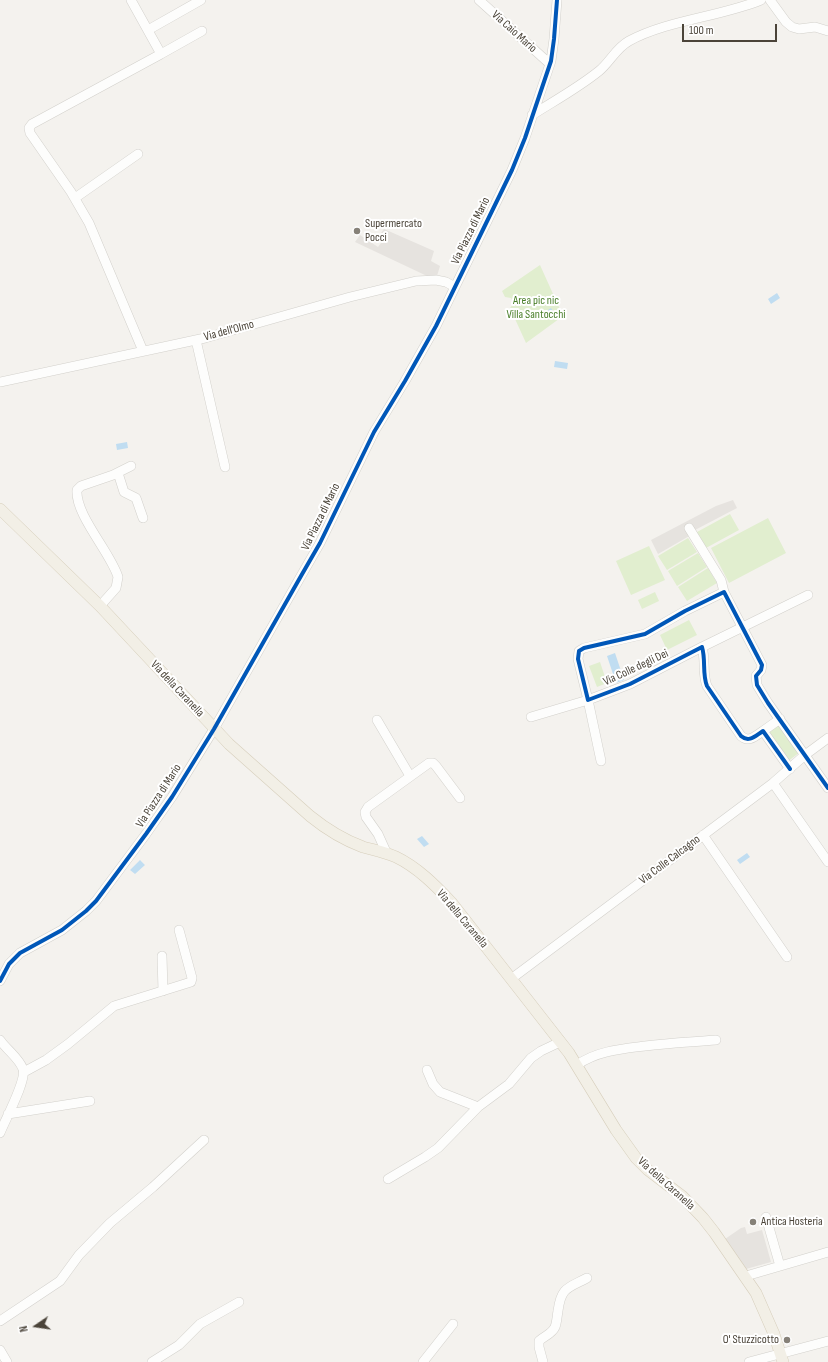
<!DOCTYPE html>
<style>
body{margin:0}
#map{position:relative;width:828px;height:1362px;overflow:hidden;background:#f4f2ee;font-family:"Sofia Sans Condensed",sans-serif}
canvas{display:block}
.north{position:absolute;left:16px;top:1306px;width:40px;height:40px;-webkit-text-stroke:3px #fff;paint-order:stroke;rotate:257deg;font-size:11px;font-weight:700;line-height:16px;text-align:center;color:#4b4439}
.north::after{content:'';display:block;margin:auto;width:14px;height:18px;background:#4b4439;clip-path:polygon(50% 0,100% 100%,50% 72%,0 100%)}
.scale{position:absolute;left:682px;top:24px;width:95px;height:18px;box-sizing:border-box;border:2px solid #4b4439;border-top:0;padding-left:5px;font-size:12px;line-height:14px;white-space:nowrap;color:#4b4439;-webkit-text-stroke:3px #fff;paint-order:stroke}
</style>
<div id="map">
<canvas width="828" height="1362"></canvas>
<div class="north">N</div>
<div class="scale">100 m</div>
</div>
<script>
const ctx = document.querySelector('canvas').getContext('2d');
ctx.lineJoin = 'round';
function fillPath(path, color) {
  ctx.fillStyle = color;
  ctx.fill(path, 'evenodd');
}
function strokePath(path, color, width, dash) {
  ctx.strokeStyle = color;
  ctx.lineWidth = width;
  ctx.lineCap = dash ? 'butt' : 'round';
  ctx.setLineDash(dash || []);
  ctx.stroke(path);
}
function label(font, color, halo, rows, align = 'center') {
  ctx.font = font + ' "Sofia Sans Condensed",sans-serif';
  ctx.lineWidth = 4;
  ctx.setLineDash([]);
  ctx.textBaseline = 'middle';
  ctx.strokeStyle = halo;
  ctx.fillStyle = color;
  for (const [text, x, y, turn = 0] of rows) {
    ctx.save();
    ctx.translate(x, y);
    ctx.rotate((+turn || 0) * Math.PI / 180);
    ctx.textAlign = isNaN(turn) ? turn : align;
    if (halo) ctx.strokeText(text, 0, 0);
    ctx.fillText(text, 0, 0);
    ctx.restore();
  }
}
fillPath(new Path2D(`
 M540,265l23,51 -37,27 -16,-35 4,-5 -3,-5 -6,-1 -3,-6z
 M730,514l9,16 -33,18 -9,-16z
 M768,518l18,35 -57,30 -18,-35z
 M688,538l9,14 -30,18 -9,-14z
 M649,546l16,34 -34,15 -15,-34z
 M698,553l9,14 -30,19 -9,-15z
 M708,568l9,15 -30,18 -9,-14z
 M655,592l4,9 -17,8 -4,-9z
 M689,620l8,15 -30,15 -7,-15z
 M600,662l7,21 -10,4 -8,-21z
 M779,722l21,30 -13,10 -22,-31z`), '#e1eecf');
fillPath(new Path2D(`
 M384,229l50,22 -3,10 9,5 -3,10h-10l-72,-34 5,-7 18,12 6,-8 -5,-3z
 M733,500l4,8 -42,22 -4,5 -33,19 -7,-14 65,-34z
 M745,1227l2,7 15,-4 9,32 -25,7 -21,-30 16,-11z`), '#e6e3df');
fillPath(new Path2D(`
 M777,293l3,5 -9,6 -3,-5z
 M551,308l3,5 -10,6 -2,-5z
 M555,361l13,2 -1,6 -13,-2z
 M127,442l1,6 -11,2 -1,-6z
 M615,653l9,27 -8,3 -9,-27z
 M422,836l7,8 -5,3 -7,-8z
 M747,853l3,4 -10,7 -3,-4z
 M140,860l5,5 -10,9 -5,-4z`), '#c0ddf1');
const minor = new Path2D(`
 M131,0l30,54 -129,70 -3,4 1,5 41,59 18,31 54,128
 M479,0l71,64
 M770,0l16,22 6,5 7,2 16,-2 13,4
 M148,30l53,-30
 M161,54l41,-23
 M532,115c22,-14 46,-27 67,-44 11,-9 17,-23 30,-30 39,-21 90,-24 132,-41
 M75,198l63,-44
 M196,340l29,127
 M0,382l205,-44 145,-41 66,-16 20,-1 10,2 9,5
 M118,473l6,19 12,6 7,20
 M689,528l32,52 3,12
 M100,606l16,-18 2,-11c-7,-24 -43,-62 -41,-87l4,-4 32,-11 18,-9
 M702,647l106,-52
 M531,717l57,-17 13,61
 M377,720l33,56
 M763,731l17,-12
 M790,769l-27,-38c-8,5 -14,12 -22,5l-34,-50c-5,-12 -1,-26 -5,-39l-72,37 -42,16 -10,-41 1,-8 5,-3 61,-14 40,-23 39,-19 38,73 -1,5 -5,6 1,9 11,18 60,85
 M773,783l55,79
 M703,835l84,122
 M387,854l-9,-20 -12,-17 -1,-5 3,-5 61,-44h4l3,3 24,32
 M162,956l1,35
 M511,979l262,-196 32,-28 23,-17
 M0,981l9,-17 11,-11 42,-23 24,-19 10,-10 50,-67 26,-37 42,-68 87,-153 19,-33 54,-111 31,-51 31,-55 76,-156 13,-32 26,-77 3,-22 3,-39
 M0,1040c7,10 19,18 23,29 4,11 -18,51 -23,64
 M577,1065c20,-14 44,-16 68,-19 24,-3 47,-4 71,-6
 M427,1070l6,14 7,8 38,15
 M24,1072l22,-12 22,-16 46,-38 77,-24 1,-4 -13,-48
 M8,1114l82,-13
 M388,1179l37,-22 13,-9 40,-41 31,-23 22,-26 10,-7 19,-9
 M766,1217l14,49
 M746,1276l82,-24
 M0,1321l60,-40 19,-26 31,-32 43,-36 51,-47
 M0,1350l7,12
 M152,1362l27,-17 21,-21 39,-22
 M423,1362l30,-38
 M543,1362l-4,-15v-6c5,-5 13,-7 16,-14 2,-5 2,-11 3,-16 3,-24 10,-23 29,-33
 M749,1362l79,-21`);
const major = new Path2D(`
 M0,509l100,97 129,138 81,72c16,13 34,24 53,31 11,3 22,5 33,10 21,10 39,28 55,45l118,151 47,77 20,28 12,12 34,26 21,22 11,14 42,61 18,41 9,28`);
strokePath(minor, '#d2d0cb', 10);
strokePath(major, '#d6cebb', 12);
strokePath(minor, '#fdfdfc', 9);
strokePath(major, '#f2efe6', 11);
strokePath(new Path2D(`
 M790,769l-27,-38c-8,5 -14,12 -22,5l-34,-50c-5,-12 -1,-26 -5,-39l-72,37 -42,16 -10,-41 1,-8 5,-3 61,-14 40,-23 39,-19 38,73 -1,5 -5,6 1,9 11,18 60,85
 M0,981l9,-17 11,-11 42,-23 24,-19 10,-10 50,-67 26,-37 42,-68 87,-153 19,-33 54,-111 31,-51 31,-55 76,-156 13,-32 26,-77 3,-22 3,-39`), '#0057b8', 4);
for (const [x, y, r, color] of [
 [357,231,4,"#868178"],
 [753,1222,4,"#868178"],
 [787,1340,4,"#868178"]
]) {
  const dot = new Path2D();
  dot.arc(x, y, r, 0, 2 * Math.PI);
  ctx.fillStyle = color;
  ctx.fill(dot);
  strokePath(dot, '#fff', 1.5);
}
label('12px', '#4b4439', '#fff', [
 ["Via Caio Mario",514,32,42],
 ["Via Piazza di Mario",471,231,-64],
 ["Via dell'Olmo",229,331,-15],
 ["Via Piazza di Mario",321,517,-64],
 ["Via Colle degli Dei",636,668,-25],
 ["Via della Caranella",177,689,47],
 ["Via Piazza di Mario",159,796,-57],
 ["Via Colle Calcagno",670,860,-37],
 ["Via della Caranella",462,919,50],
 ["Via della Caranella",666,1184,42]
]);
label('12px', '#4b4439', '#fff', [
 ["Supermercato",365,224],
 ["Pocci",365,238],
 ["Antica Hosteria",761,1222],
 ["O' Stuzzicotto",779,1340,"right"]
], 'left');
label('12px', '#4a7f2a', '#fff', [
 ["Area pic nic",536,301],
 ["Villa Santocchi",536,315]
]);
</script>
